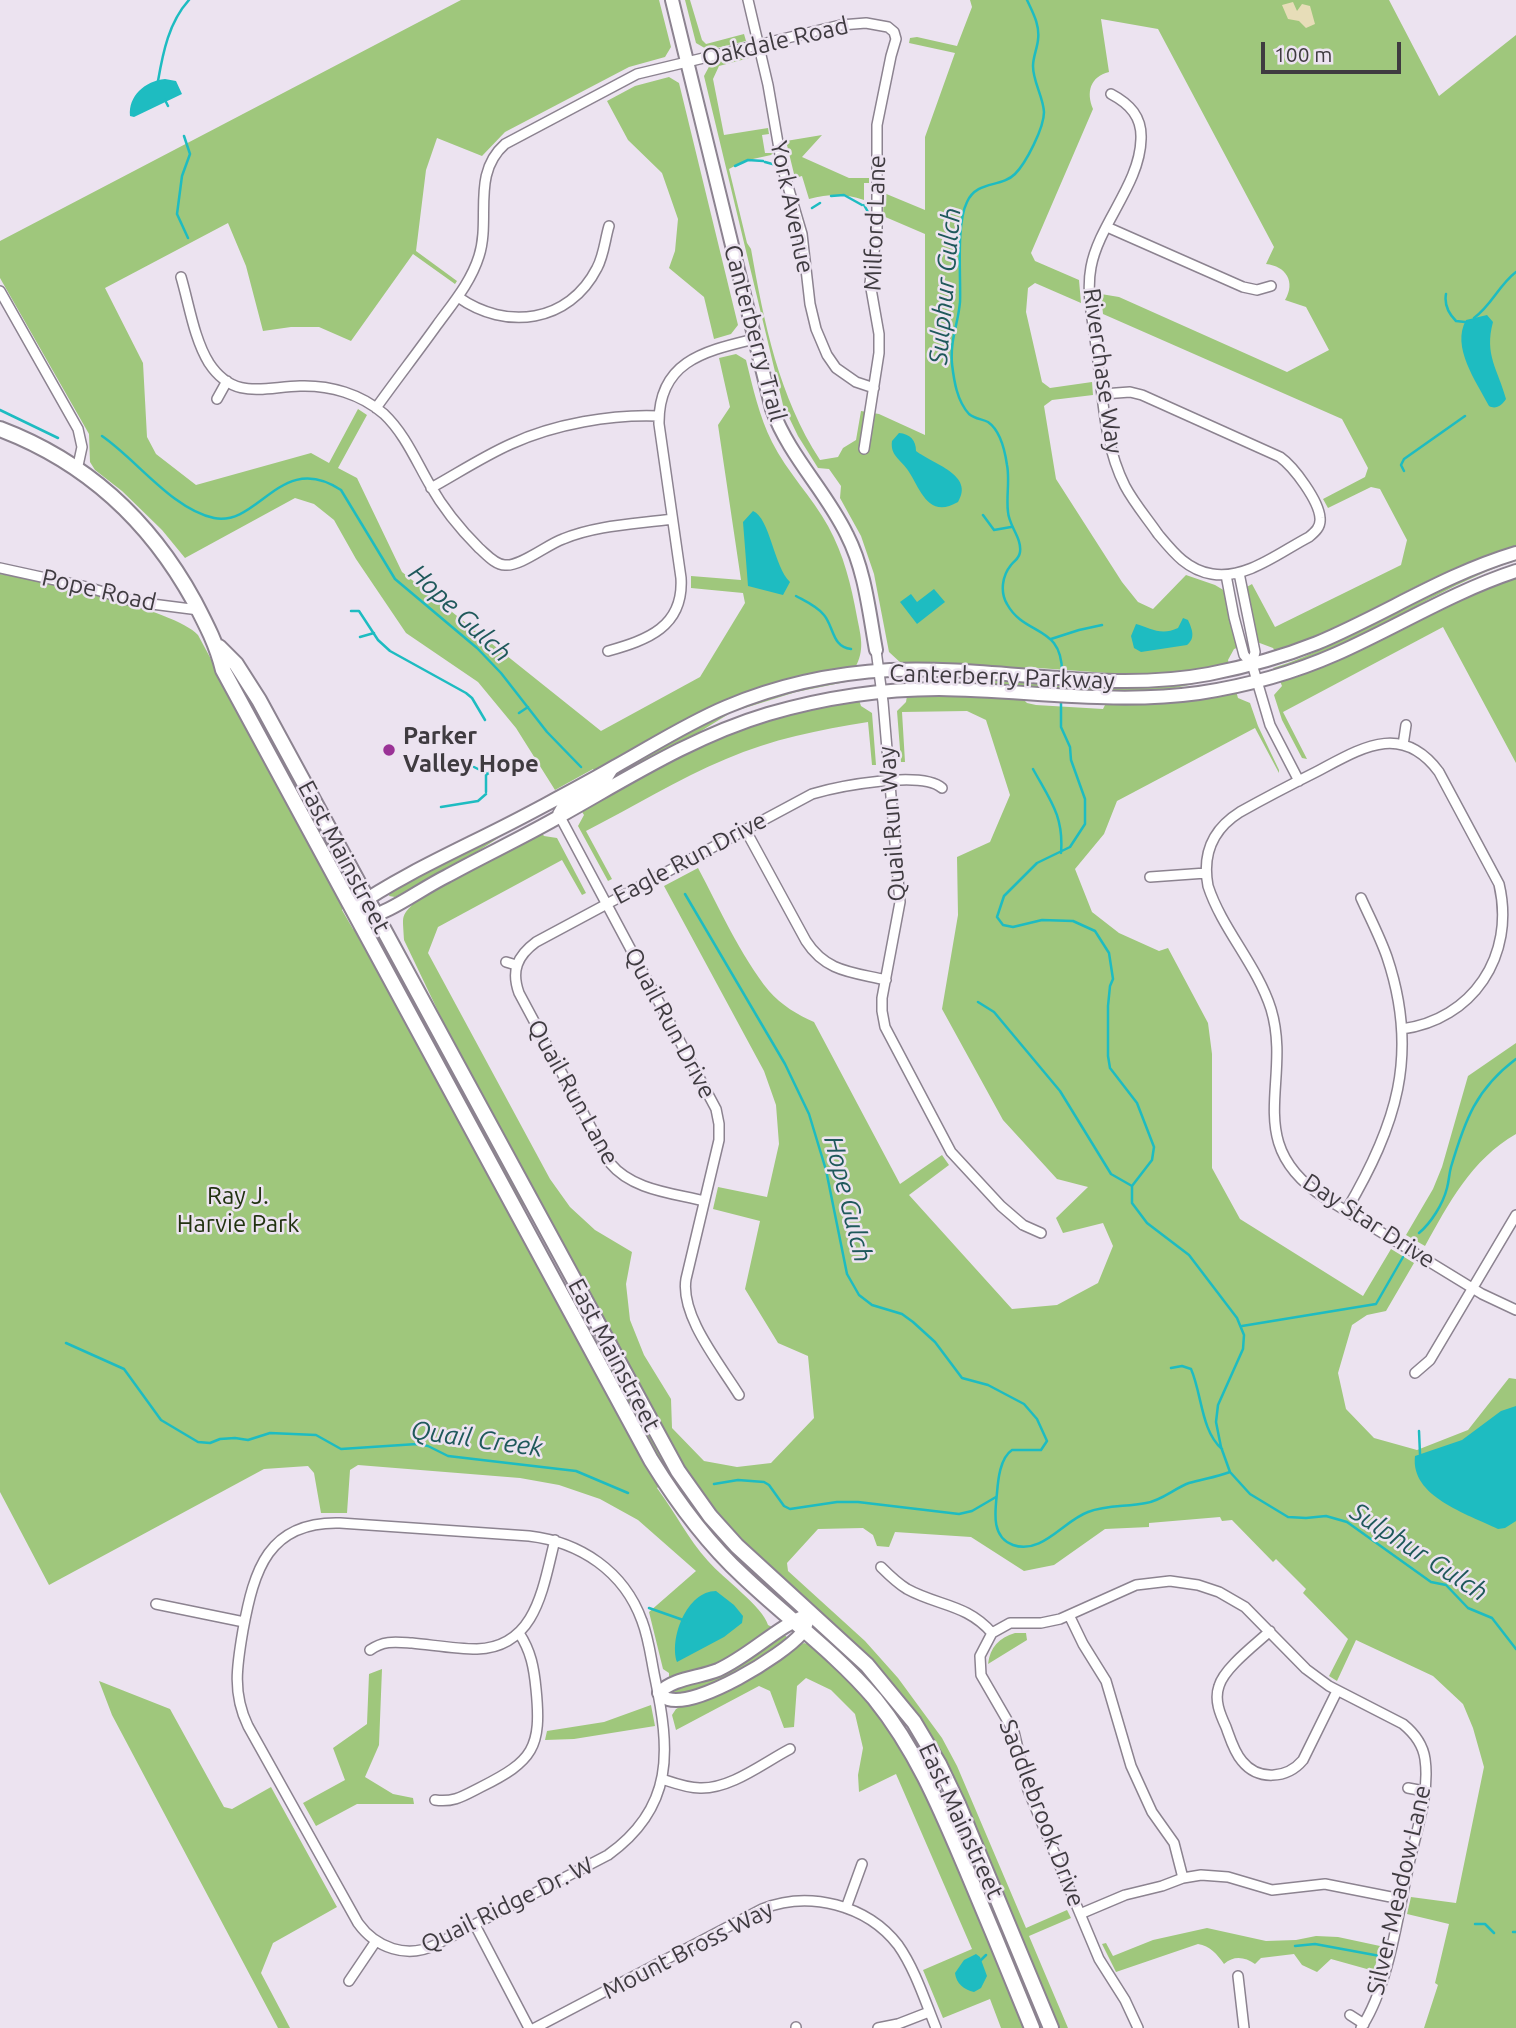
<!DOCTYPE html>
<style>
body{margin:0}
#map{position:relative;width:1516px;height:2028px;overflow:hidden;background:#ece3f0;font-family:Ubuntu,sans-serif}
canvas{display:block}
.scale{position:absolute;left:1261px;top:42px;width:140px;height:32px;box-sizing:border-box;border:4px solid #3f3b40;border-top:0;padding-left:9px;font-size:21px;line-height:24px;white-space:nowrap;color:#3f3b40;-webkit-text-stroke:5px #ece3f0;paint-order:stroke}
</style>
<div id="map">
<canvas width="1516" height="2028"></canvas>
<div class="scale">100 m</div>
</div>
<script>
const ctx = document.querySelector('canvas').getContext('2d');
ctx.lineJoin = 'round';
function fillPath(path, color) {
  ctx.fillStyle = color;
  ctx.fill(path, 'evenodd');
}
function strokePath(path, color, width, dash) {
  ctx.strokeStyle = color;
  ctx.lineWidth = width;
  ctx.lineCap = dash ? 'butt' : 'round';
  ctx.setLineDash(dash || []);
  ctx.stroke(path);
}
function label(font, color, halo, rows, align = 'center') {
  ctx.font = font + ' Ubuntu,sans-serif';
  ctx.lineWidth = 5;
  ctx.setLineDash([]);
  ctx.textBaseline = 'middle';
  ctx.strokeStyle = halo;
  ctx.fillStyle = color;
  for (const [text, x, y, turn = 0] of rows) {
    ctx.save();
    ctx.translate(x, y);
    ctx.rotate((+turn || 0) * Math.PI / 180);
    ctx.textAlign = isNaN(turn) ? turn : align;
    if (halo) ctx.strokeText(text, 0, 0);
    ctx.fillText(text, 0, 0);
    ctx.restore();
  }
}
fillPath(new Path2D(`
 M461,0h198l12,47 -6,10 -36,10 -124,65 -23,24 -45,-18 -11,32 -10,81 41,30 -2,3 -42,-30 -62,87 -32,-14h-28l-28,4 -17,-65 -18,-43 -123,65 38,75 4,74 9,17 40,31 115,-32 18,10 29,-54 9,6 -29,53 19,10 45,94 199,159 99,-54 45,-74 -2,-10 -52,-5v-12l50,4 -23,-155 12,-18 -11,-49 17,-4 10,6c7,28 13,56 26,82 15,30 40,55 56,84 16,29 23,59 29,91 4,20 8,33 -2,51l-103,23 -18,6 -139,74 -2,-2 -38,21 -39,-62 -38,-46 -72,-49 -50,-74 -22,-39 -20,-16 -19,-6 -110,60 -23,-28 -40,-39 -27,-21 -5,-8 -1,-28 -89,-156v-37z
 M685,0h5l12,40 4,4 38,-10 2,7 -38,9 -12,-7z
 M970,0h419l50,96 77,-61v513c-36,10 -71,24 -105,41 -45,23 -87,49 -136,62l-2,-3 -16,-6 -12,-54 7,-4 23,43 126,-62 6,-25 -27,-51 -9,-2 -43,21 -5,-9 42,-22 3,-9 -26,-49 -239,-105 -2,-20 18,3 168,75 42,-22 -23,-43 -21,-7c11,-18 1,-34 -19,-36l8,-17 -116,-218 -57,-10 8,53c-19,5 -23,20 -16,37l-62,144 4,8 44,19 2,23 -46,-20 -7,5 -2,24 16,70 8,6 42,-6 1,13 -41,5 -8,6 12,73 66,103 16,20 15,7 33,-34 29,10 10,6 12,57 -3,1 -6,11 1,4 -72,11 -50,1v-3l-82,-6 -1,4 -122,-7 -13,-12 -15,-78 -13,-38 -21,-38 1,-12 -12,-17 -11,-1 -20,-32 -15,-31 -79,-329 7,-13 38,-8v3l-30,8 -6,13 11,56 44,-7 1,6 -7,1 3,18h8l-2,2 -27,6 -15,8 18,74 4,6c13,74 28,148 69,211l18,-3 5,-9 13,-8 5,-29 18,3 46,21v-201l-42,-18 1,-23 41,17v-73l30,-84 -46,-10 1,-5 7,-1 40,9 15,-39z
 M669,77l10,6 59,242 -7,9 -17,5 -10,-42 -35,-29 6,-17 3,-32 -16,-46 -34,-33 -21,-39 28,-15z
 M822,135l-20,22 47,21h20v5h-5v17c-20,-7 -35,-6 -55,-1l-7,-23 -7,2 -9,-37z
 M1516,559v2c-55,17 -105,50 -156,75 -27,14 -56,25 -86,34l-1,-2c43,-13 78,-35 118,-55 41,-21 82,-39 125,-54z
 M0,574c39,7 175,35 198,61l146,271 -2,4 11,19 4,1 303,555 -3,3c18,24 31,51 51,73 15,17 55,46 60,64l4,2 -1,3c-25,19 -69,50 -102,47v-4l-6,-4 -14,-57 47,-41 -58,-51 -38,-21 -41,-14 -39,-7 -162,-13 -8,5 -3,43h-26l-7,-40 -6,-7 -44,3 -215,116 -49,-93z
 M1516,578v185l-73,-136 -160,85 24,47 -5,-1 -20,-38 -8,-25 8,-9 -2,-5 161,-74z
 M1232,676l-81,17h-24l-225,-10 99,-2 119,7 38,-2z
 M860,679l-64,13 -64,20 -49,30 -110,59c79,-45 143,-94 235,-114 16,-3 35,-8 52,-8z
 M1236,691l2,7 12,5 8,23 21,44v3l-24,-45 -138,73 -13,33 -29,35 17,43 27,21 40,18 9,-3 40,75 4,31v114l28,51 123,77 28,-47 23,14 -28,48 -19,4 -15,10 -14,48 8,36 28,29 43,12 51,-20 41,-52 7,1v649h-92l14,-43 -3,-2 14,-59 -42,-10 4,-17 45,6 28,-136 -11,-39 -10,-24 -30,-28 -77,-36 -19,41 -8,-5 19,-37 -45,-46 3,-4 -30,-30 -3,3 -41,-42 -10,1 -2,-4 -71,6v4l-44,2 -51,36 -30,6 -53,-34 -76,-5 -6,15 -12,-1 -4,-11 -10,-7 -45,1 -31,34 1,8 77,70 33,37 44,60 15,28 69,162 41,-18 4,8 -42,18 39,92h-11l-132,-299 -45,-59 -133,-124 -26,-27 -46,-63 -206,-380 -65,-136c-1,-27 -5,-22 16,-43l121,-65 3,4 13,2 29,55 -4,2 -20,-35 -124,67 -10,26 122,226 20,28 25,23 37,22 -6,32 4,36 14,35 27,44 1,29 32,33 33,6 34,-4 43,-45 -6,-62 -30,-13 -33,-54 15,-68 -47,-12 5,-22 49,10 12,-53 -3,-39 -12,-34 -100,-185 34,-18c22,41 42,87 71,123 12,14 29,24 45,31l86,162 42,-29 7,10 -40,30 103,114 45,-4 41,-22 15,-37 -10,-23 -40,10 -7,-15 32,-31 -31,-8 -54,-59 -61,-111 16,-94 -1,-58 33,-15 20,-47 -24,-75 -19,-9 -65,1 3,50h-4l-4,-51 9,-9 1,-6h64l53,4 3,3 9,2 67,4 2,-4 73,-4z
 M859,700l2,6 11,7 4,52h-4l-4,-43c-49,8 -96,17 -142,37 -48,20 -93,48 -140,72l26,48 -4,2 -30,-55 6,-11 -3,-5c49,-26 97,-57 148,-76 43,-16 86,-27 130,-34z
 M535,814l-69,45 -71,38 -6,-1 1,-3z
 M1516,1043v91c-45,26 -67,69 -91,112l-19,-11 27,-46 9,-22 26,-91z
 M465,1092l61,112 -6,3 -60,-112z
 M611,1361l59,108 -5,3 -59,-108z
 M1015,1633h11l1,7 -39,24c2,-17 11,-26 27,-31z
 M783,1634l4,3c-15,26 -83,52 -112,57l-2,-3 73,-30z
 M804,1643l7,2 26,23 30,31 21,26 38,62 100,241h-25l-11,-29 -47,19 -20,-48 49,-21 -76,-175 -37,18 -1,-17 5,-27 -8,-34 -24,-24 -25,-12 -9,8 -3,41 -10,1 -14,-37 -11,-5 -83,44 -4,-15 4,-6z
 M382,1669l-3,76 -14,32 28,17 20,4 1,6h-57l-41,22 -13,-23 42,-23 -12,-32 34,-24 2,-50z
 M99,1681l71,28 54,98 8,2 39,-22 66,120 -64,36 -12,30 29,55h-12l-166,-313z
 M651,1705l4,21 -81,13 -29,1 2,-9 57,-9z
 M1207,1928l59,13 30,-1 20,-4 22,1 42,9 -6,25 -43,-12 -14,13 -15,-7 -8,-11 -33,4 -6,6c-10,-7 -21,-9 -31,0 -7,-10 -14,-18 -26,-20l-82,28 -14,-28 4,-1 7,13 40,-16z`), '#9fc77c');
fillPath(new Path2D(`
 M1293,2l4,9 5,-7 8,2 5,18 -9,4 -7,-7 -11,-2 -6,-14z`), '#e7ddb8');
fillPath(new Path2D(`
 M165,79l11,2 6,13 -48,23 -4,-1c-2,-20 15,-35 35,-37z
 M1487,315l6,7c-9,33 5,47 13,77 -4,6 -10,11 -17,7 -13,-25 -38,-59 -23,-86z
 M899,433c11,1 17,7 17,18 17,13 59,24 42,51 -31,18 -38,-15 -51,-33 -7,-10 -17,-14 -15,-28z
 M753,511c17,7 21,56 37,71l-7,13 -35,-9 -5,-64z
 M934,589l11,13 -28,22 -17,-22 11,-8 6,8z
 M1183,618l5,2c4,9 8,18 -1,25l-46,7 -7,-4 -3,-12 5,-12c14,4 25,12 42,4z
 M1516,1406v115l-11,7 -7,1c-30,-15 -88,-32 -83,-73l47,-16 39,-29z
 M716,1591l18,14 9,11 -1,7 -18,14 -47,25c-8,-24 10,-71 39,-71z
 M976,1954l4,3 7,19 -6,12 -7,4c-10,-2 -18,-9 -19,-19l9,-13z`), '#1ebcc1');
strokePath(new Path2D(`
 M1027,0c6,13 13,25 11,40 -1,9 -5,17 -5,26 0,16 10,30 11,46 0,16 -18,51 -29,62 -14,14 -38,6 -48,28 -11,22 -6,74 -7,100 -2,23 -10,37 -8,62 2,17 5,37 17,50 6,5 13,5 19,8 13,9 17,29 19,43 3,15 -1,32 1,47 1,14 14,26 12,40 -1,7 -5,8 -9,13 -9,11 -11,27 -4,39 18,33 56,20 55,70
 M158,81c5,-29 11,-59 31,-81
 M165,100l3,6
 M184,136l6,18 -8,22 -5,38 11,24
 M765,162l11,3
 M735,166l13,-6 15,1
 M831,196l13,-1 18,10
 M864,205l4,7
 M812,208l8,-5
 M1446,294c-2,11 2,19 10,27l9,1
 M1474,318c18,-13 24,-32 42,-46
 M0,410l58,28
 M102,436c35,24 70,73 112,82 45,9 67,-68 127,-28l54,89 82,69 24,25 46,59 34,35
 M1404,471l-3,-6 3,-6 61,-43
 M983,515l11,15 17,-3
 M796,596c9,5 21,10 28,19 10,12 8,32 27,34
 M351,611h8l19,29 12,11 76,42 6,5 13,22
 M360,637l14,-4
 M1051,639l28,-9 23,-5
 M1061,698v29l9,20 1,13 14,39v25l-15,23 -33,16 -33,33 -7,21 6,8 10,2 29,-7 31,1 22,10 14,22 4,26 -3,7 -2,20v50l2,12 27,35 17,44 -2,13 -20,26v17l15,20 42,32 48,63 7,17 -1,14 -25,56 -2,17 5,25 9,25 20,22 38,23 18,1 20,-2 21,6 84,60 15,3 22,23 24,10 24,31
 M519,713l9,-6
 M474,767l12,6
 M1033,769c17,31 31,47 28,84
 M486,792v-17l4,-3
 M441,807l37,-6 8,-7
 M685,894l100,170 24,50 17,56 21,104 12,21 13,10 30,9 11,8 22,20 27,36 26,7 36,19 13,15 10,22 -6,9h-29c-12,8 -14,30 -15,43 -2,19 -6,44 16,52 29,10 50,-24 75,-33 19,-7 38,-5 58,-9 15,-2 29,-15 43,-20 14,-4 28,-6 41,-11
 M978,1002l16,10 66,79 51,83 21,12
 M1419,1233c12,-10 24,-29 28,-45 2,-7 2,-14 4,-21 14,-47 25,-78 65,-108
 M1242,1326l134,-22 27,-47
 M66,1343l58,26 37,51 37,22 12,1 10,-4 15,-1 13,2 22,-7 46,2 25,14 76,-5 11,2 20,10 128,15 52,22
 M1171,1368l11,-2 9,3c11,25 10,62 31,80
 M1419,1431l1,23
 M714,1484l24,-4 26,2 5,3 15,21 6,3 47,-7h21l101,12 13,-3 24,-14
 M649,1608l37,13
 M1475,1924h10l9,9
 M1513,1932h3
 M1295,1946l20,-2 65,12
 M980,1961l6,-6`), '#1ebcc1', 2.5);
const street = new Path2D(`
 M748,0l20,85 14,81 20,68 8,70 6,25 11,26 9,13 20,14 18,6
 M1107,227l136,60 14,3 14,-4
 M181,277c8,27 13,62 28,86 25,38 55,24 91,23 30,-1 61,8 84,28 21,20 32,47 46,71 13,23 30,44 49,63 7,6 16,17 26,17 15,2 43,-21 58,-26 33,-14 74,-15 109,-20
 M0,291l78,138 4,18 -5,23
 M458,297c48,34 111,26 139,-29 7,-13 8,-29 12,-42
 M1103,394l27,-2 12,3 138,62c14,10 39,44 40,61 1,9 -5,14 -11,19 -29,15 -63,43 -97,37 -25,-4 -39,-22 -54,-40 -11,-16 -24,-31 -33,-48 -22,-43 -22,-93 -29,-140 -3,-25 -10,-53 -5,-79 8,-43 49,-83 50,-128 1,-22 -11,-35 -30,-45
 M217,399l10,-18
 M376,408c20,-28 41,-55 61,-83 16,-22 34,-43 42,-69 12,-38 -8,-82 26,-112l132,-70 204,-49 25,-2 22,4 6,5 2,7 -5,17 -14,69v104l-7,54 9,51v19l-15,96
 M431,488c27,-15 53,-32 80,-44 43,-20 101,-30 148,-28
 M0,568l87,19 49,15 63,8
 M1239,573l16,79 -3,12
 M1226,575l8,42 10,38 8,9 18,61 29,56
 M876,650l7,52 17,200 -18,96v13l3,16 66,125 50,54 22,19 18,8
 M608,651c39,-11 76,-24 73,-73l-22,-154c-1,-63 46,-73 95,-85
 M1403,745l3,-20
 M614,768l-8,13 -44,25 -4,7 158,296 3,15v16l-33,139c-6,37 34,85 53,116
 M745,829l61,112c20,31 46,31 80,39
 M1150,877l56,-4
 M506,962l10,3
 M1402,1029c70,-9 114,-73 97,-145l-60,-112c-38,-51 -79,-23 -123,0 -26,13 -51,26 -76,40 -27,17 -38,42 -32,74 14,43 49,79 63,123 22,73 -31,134 54,189l157,96 34,16
 M704,1201c-32,-8 -72,-11 -94,-38l-91,-170c-8,-22 -2,-37 17,-51l276,-148c27,-8 110,-24 130,-6
 M1346,1211c50,-85 74,-156 41,-254 -7,-20 -17,-39 -26,-59
 M1415,1373l15,-13 86,-145
 M340,1523l189,13c51,6 95,35 113,85 7,18 9,38 13,57 15,72 20,129 -47,177l-173,90c-28,14 -59,3 -77,-22l-110,-197c-16,-33 -11,-61 -5,-96 11,-60 25,-109 97,-107z
 M881,1567c8,8 16,16 26,22 31,17 60,15 85,44
 M156,1604l88,18
 M1069,1615l14,29 23,37 25,85 21,46 22,31 9,35
 M1270,1631c-14,13 -46,37 -51,55 -5,14 1,28 7,41 4,11 8,25 16,34 16,20 45,18 61,-1l34,-69
 M370,1650c14,-10 26,-8 42,-7 21,2 43,6 65,6 60,-2 66,-63 78,-109
 M662,1779c12,4 25,9 38,9 31,1 63,-25 90,-39
 M1408,1788l16,3
 M435,1800c19,3 30,-5 46,-13 52,-26 61,-39 55,-98 -2,-21 -5,-38 -17,-56
 M846,1908l16,-44
 M1080,1914l45,-19 37,-9 21,-8 18,-3 27,2 44,13 53,-6 76,15
 M475,1925l54,103
 M1238,1976l6,52
 M349,1981l27,-40
 M1350,2015l14,9
 M796,2027v1
 M535,2028l227,-119c47,-19 105,-4 136,36 17,24 27,56 38,83
 M878,2028l20,-4 31,-12
 M1138,2028l-13,-28 -26,-41 -71,-169 -14,-58 -33,-57 -1,-19 12,-23 18,-10h31l19,-4 76,-34 34,-4 28,4 21,7 26,15 61,62 23,17 74,38c11,9 20,21 22,35 5,34 -9,73 -16,105 -11,50 -20,122 -48,164`);
const secondary = new Path2D(`
 M672,0l100,409c17,47 54,82 75,126 18,35 22,77 29,115
 M352,909c55,-38 118,-64 176,-95 30,-16 59,-31 88,-48 36,-20 72,-43 110,-59 52,-22 109,-34 164,-37 107,-5 213,24 319,4 36,-7 73,-17 108,-31 69,-29 126,-68 199,-90
 M359,920c32,-7 58,-29 88,-44 38,-21 77,-39 115,-61 66,-37 132,-79 206,-101 55,-16 113,-25 171,-25 87,1 173,16 260,4 46,-7 94,-20 137,-39 61,-27 116,-62 180,-83
 M810,1614c-3,7 -4,14 -9,20 -19,22 -104,74 -133,65 -4,-1 -6,-4 -9,-6 14,-15 39,-15 59,-23 33,-15 59,-44 92,-56z`);
const primary = new Path2D(`
 M0,429c87,33 150,92 194,172 12,23 23,44 29,69l428,790c26,42 55,82 92,116 43,41 93,77 132,123 42,52 66,111 92,172 22,52 44,105 65,157
 M219,647l17,17 23,36 419,771 32,45 27,30 130,119 47,57 25,42 19,40 93,224`);
strokePath(street, '#8c8390', 12);
strokePath(secondary, '#8c8390', 16);
strokePath(primary, '#8c8390', 18);
strokePath(street, '#fff', 9);
strokePath(secondary, '#fff', 12);
strokePath(primary, '#fff', 14);
for (const [x, y, r, color] of [
 [389,750,7,"#9a3296"]
]) {
  const dot = new Path2D();
  dot.arc(x, y, r, 0, 2 * Math.PI);
  ctx.fillStyle = color;
  ctx.fill(dot);
  strokePath(dot, '#ece3f0', 2.5);
}
label('24px', '#3f3b40', '#ece3f0', [
 ["Oakdale Road",775,42,-13],
 ["York Avenue",792,207,78],
 ["Milford Lane",875,223,-88],
 ["Canterberry Trail",755,333,75],
 ["Riverchase Way",1103,371,82],
 ["Pope Road",99,590,13],
 ["Canterberry Parkway",1002,677,2],
 ["Quail Run Way",892,824,-94],
 ["East Mainstreet",344,857,62],
 ["Eagle Run Drive",690,858,-28],
 ["Quail Run Drive",670,1023,62],
 ["Quail Run Lane",573,1092,61],
 ["Day Star Drive",1369,1221,33],
 ["East Mainstreet",614,1355,62],
 ["Saddlebrook Drive",1042,1813,69],
 ["East Mainstreet",961,1821,65],
 ["Silver Meadow Lane",1399,1890,-77],
 ["Quail Ridge Dr. W",507,1905,-26],
 ["Mount Bross Way",688,1950,-27]
]);
label('bold 24px', '#3f3b40', '#ece3f0', [
 ["Parker",403,736],
 ["Valley Hope",403,764]
], 'left');
label('24px', '#213210', '#ece3f0', [
 ["Ray J.",238,1196],
 ["Harvie Park",238,1224]
]);
label('italic 26px', '#1f595b', '#ece3f0', [
 ["Sulphur Gulch",945,286,-85],
 ["Hope Gulch",460,613,43],
 ["Hope Gulch",848,1199,76],
 ["Quail Creek",477,1439,8],
 ["Sulphur Gulch",1419,1552,33]
]);
</script>
